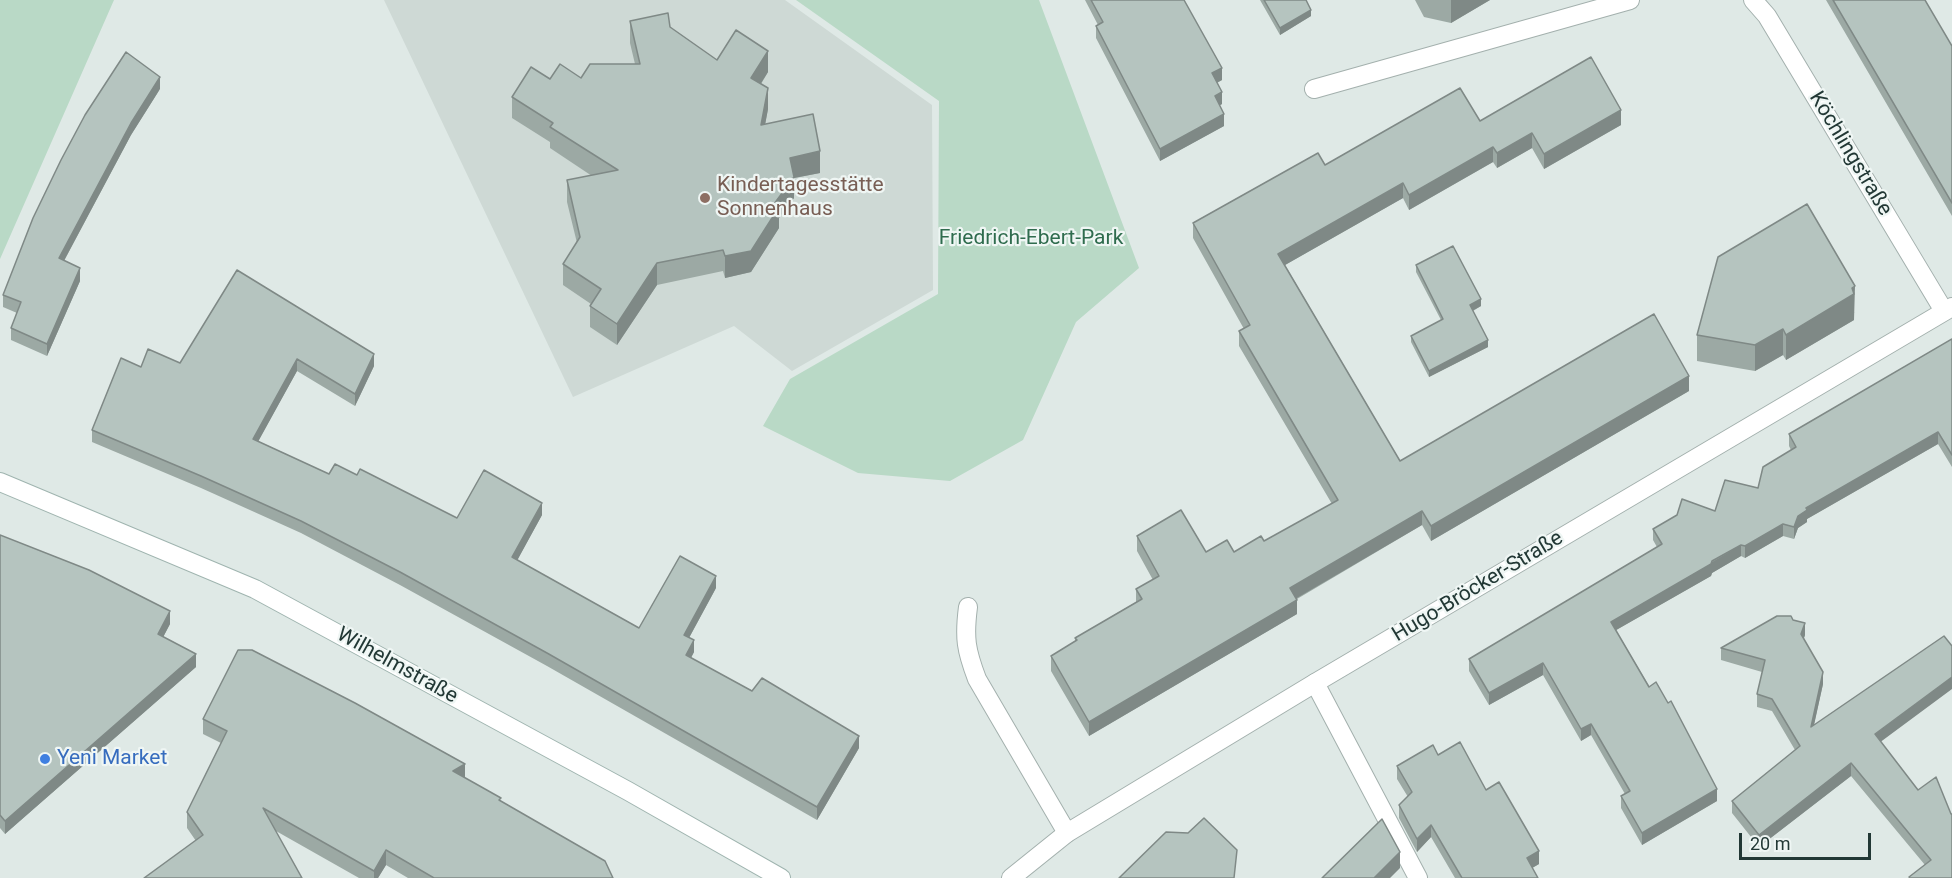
<!DOCTYPE html>
<meta charset="utf-8">
<style>
body{margin:0}
#map{position:relative;width:1952px;height:878px;overflow:hidden;background:#dfe9e6;font-family:Roboto,sans-serif}
canvas{display:block}
.scale{position:absolute;left:1739px;top:833px;width:132px;height:27px;box-sizing:border-box;border:3px solid #223835;border-top:0;padding-left:8px;font-size:18px;line-height:21px;white-space:nowrap;color:#223835;-webkit-text-stroke:4px #eff6f4;paint-order:stroke}
</style>
<div id="map">
<canvas width="1952" height="878"></canvas>
<div class="scale">20 m</div>
</div>
<script>
const ctx = document.querySelector('canvas').getContext('2d');
ctx.lineJoin = 'round';
function fillPath(path, color) {
  ctx.fillStyle = color;
  ctx.fill(path, 'evenodd');
}
function strokePath(path, color, width, dash) {
  ctx.strokeStyle = color;
  ctx.lineWidth = width;
  ctx.lineCap = dash ? 'butt' : 'round';
  ctx.setLineDash(dash || []);
  ctx.stroke(path);
}
function label(font, color, halo, rows, align = 'center') {
  ctx.font = font + ' Roboto,sans-serif';
  ctx.lineWidth = 4.5;
  ctx.setLineDash([]);
  ctx.textBaseline = 'middle';
  ctx.strokeStyle = halo;
  ctx.fillStyle = color;
  for (const [text, x, y, turn = 0] of rows) {
    ctx.save();
    ctx.translate(x, y);
    ctx.rotate((+turn || 0) * Math.PI / 180);
    ctx.textAlign = isNaN(turn) ? turn : align;
    if (halo) ctx.strokeText(text, 0, 0);
    ctx.fillText(text, 0, 0);
    ctx.restore();
  }
}
fillPath(new Path2D(`
 M384,0h401l147,105 1,185 -141,81 -58,-45 -161,71z`), '#ced9d5');
fillPath(new Path2D(`
 M0,0h114l-114,259z
 M796,0h243l100,268 -63,54 -53,118 -73,41 -92,-8 -95,-47 27,-47 148,-85 1,-193z`), '#b9d9c6');
const lane = new Path2D(`
 M968,607c-4,31 -2,43 9,72l90,154
 M1315,683l103,195`);
const street = new Path2D(`
 M1753,0l14,16 177,295
 M1314,89l316,-89
 M1011,878l56,-45 248,-150 637,-376`);
const secondary = new Path2D(`
 M0,482l255,107 373,202 153,87`);
strokePath(lane, '#a3b0ad', 20);
strokePath(street, '#a3b0ad', 20);
strokePath(secondary, '#9fb4af', 20);
strokePath(lane, '#fff', 18);
strokePath(street, '#fff', 18);
strokePath(secondary, '#fff', 18);
fillPath(new Path2D(`
 M1085,0h99l38,80 -5,3 5,21 -2,1 4,21 -64,35 -64,-123v-12l2,-1z
 M1260,0h46l5,16 -31,19z
 M1415,0h75l-39,23 -27,-6z
 M1826,0h99l27,46v170z
 M630,21l40,6 47,33 51,12 -7,12 7,25 -3,15 55,49 -26,5v20l-15,20v10l-28,44 -26,6 -2,-7 -66,14 -40,60 -27,-18v-21l1,-2 -28,-19v-21l14,-21 -10,-41v-22l25,-4 -42,-28v-6l-38,-24v-21l123,-33 -5,-21z
 M160,89l-29,46 -67,126 16,20 -33,75 -36,-16v-12l6,-15 -14,-6v-12z
 M1480,121l141,4 -77,44 -12,-21 -35,20 -4,-6 -84,48 -6,-12 -118,67 115,196 289,-70 -258,150 -9,-16 -125,74v15l-208,122 -38,-65v-15l24,-15v-3l61,-36v-13l17,-9 -16,-29v-15l69,16h28l30,-11 68,-37 -93,-158v-15l5,-2 -51,-91v-15l132,-58z
 M1416,265l65,41 -8,5 15,36 -59,30 -18,-35v-6l30,-16 -25,-48z
 M237,270l137,96 -19,40 -58,-35 -39,70 71,33 28,1 100,43 85,-3 -25,45 122,68 77,-40 -27,50 5,14 -3,6 168,90 -42,72 -270,-154 -147,-81 -99,-52 -100,-45 -109,-46v-12l49,-63 39,-4z
 M1854,312v8l-68,40 -3,-5 -28,16 -58,-10v-26l158,-23z
 M1952,339v128l-14,-23 -131,75v3l-9,6 -4,11 -11,-3 -38,22 -4,-2 -29,17 -1,3 -95,54 101,171 -75,44 -21,-37v-12l4,-2 -34,-59 -10,6 -38,-66 -54,30 -20,-34v-12l188,-112 -4,-7v-11l62,-18 43,-23 33,-38 -2,-4v-12z
 M0,535l170,89 -7,13 33,30 -191,167 -5,-6z
 M1793,620l12,15 -1,3 19,46 -9,40 67,18 71,136h-43v-1l16,-12 -74,-89 -92,71 -27,-34v-12l63,-51 -23,-39 -15,-4v-13l5,-22 -41,-12v-12z
 M203,719l262,59 148,100h-205l-22,-13 -8,13h-19l-83,-47 -80,10 -9,-13v-16l34,-69 -18,-9z
 M1438,755l48,35 53,74 -7,4 6,10h-83l-24,-41 -14,15 -18,-34v-13l9,-8 -11,-18v-13z`), '#9ca9a4');
fillPath(new Path2D(`
 M1451,0h39l-39,23z
 M1311,10v6l-31,19v-7z
 M768,51v21l-17,27v-21z
 M1222,68v12l-10,5v-12z
 M160,77v12l-29,46 -72,135v-12l72,-135z
 M768,88v21l-7,38v-22z
 M1222,92v12l-7,4v-12z
 M1621,110v15l-77,44v-15z
 M1224,114v12l-64,35v-12z
 M1532,133v15l-35,20v-15z
 M1493,147v15l-84,48v-15z
 M820,151v22l-26,5v20l-15,20v10l-28,44 -26,6v-22l49,-52 16,-46z
 M1403,183v15l-125,71v-15z
 M657,263v22l-40,60v-21z
 M80,268v13l-33,75v-12z
 M1855,286l-1,34 -68,40v-25z
 M1481,299v7l-11,6v-7z
 M1783,329v26l-28,16v-26z
 M1488,340v7l-59,30v-6z
 M374,354v12l-19,40v-12z
 M297,359v12l-44,80v-12z
 M1689,376v15l-258,150v-15z
 M1938,432v12l-131,75v3l-9,6 -4,11v-12l4,-11 8,-8z
 M542,503v12l-30,55v-13z
 M1422,511v14l-132,77v-14z
 M1783,524v12l-38,22v-12z
 M1741,545v11l-29,17 -1,3 -100,57v-11z
 M716,576v12l-32,59v-12z
 M1297,600v14l-208,122v-14z
 M170,611v13l-12,23v-13z
 M1805,623v12l-4,11v-12z
 M694,640v12l-8,15v-12z
 M196,654v13l-191,167v-13z
 M1543,663v12l-54,30v-12z
 M1823,672v12l-12,55v-12z
 M1952,677v12l-77,57v-12z
 M1591,724v11l-10,6v-12z
 M859,736v12l-42,72v-13z
 M1851,763v13l-92,71v-12z
 M465,764v15l-12,-8z
 M1717,789v12l-75,44v-12z
 M1431,825v12l-14,15v-13z
 M386,850v15l-8,13h-4v-7z
 M1539,851v13l-12,7v-13z
 M1400,852v16l-10,10h-16z`), '#7f8986');
const building = new Path2D(`
 M1091,0h93l38,68 -10,5 10,19 -7,4 9,18 -64,35 -64,-123 7,-4z
 M1264,0h42l5,10 -31,18z
 M1833,0h92l27,46v157z
 M668,13l2,14 47,33 19,-30 32,21 -17,27 17,10 -7,37 52,-11 7,37 -30,7 4,19 -20,27 5,3 -28,44 -26,5 -2,-6 -66,13 -40,61 -27,-18 11,-17 -38,-25 17,-27 -13,-57 51,-10 -68,-43 3,-4 -41,-26 19,-30 19,12 10,-15 21,14 9,-14h50l-10,-43z
 M126,52l34,25 -29,46 -72,135 21,10 -33,76 -36,-16 10,-26 -18,-7 30,-77 28,-58 24,-45z
 M1591,57l30,53 -77,44 -12,-21 -35,20 -4,-6 -84,48 -6,-12 -125,71 122,207 254,-147 35,62 -258,150 -9,-15 -132,77 7,12 -208,122 -38,-66 26,-16 -2,-2 67,-39 -6,-10 23,-13 -22,-40 44,-26 25,42 21,-12 7,12 27,-16 3,5 74,-41 -99,-169 11,-6 -57,-102 125,-70 7,12 135,-77 20,33z
 M1807,204l48,82 -3,2 2,6 -68,41 -3,-6 -28,16 -58,-10 21,-78z
 M1453,246l28,53 -11,6 18,35 -59,31 -18,-35 32,-17 -27,-54z
 M237,270l137,84 -19,40 -58,-35 -44,80 76,35 6,-10 22,11 3,-6 97,49 27,-48 58,33 -30,54 127,71 41,-72 36,20 -32,59 10,5 -8,15 66,36 10,-13 97,58 -42,71 -270,-154 -147,-81 -99,-51 -100,-45 -109,-46 29,-72 20,9 7,-18 32,14z
 M1952,339v116l-14,-23 -132,76 1,2 -9,6 -4,11 -11,-3 -38,22 -4,-1 -29,16 -1,3 -100,58 38,65 7,-5 12,21 3,-2 46,88 -75,44 -21,-37 9,-5 -39,-67 -10,5 -38,-66 -54,30 -20,-34 193,-115 -9,-15 24,-14 5,-16 33,12 10,-31 33,8 5,-21 33,-20 -7,-13z
 M0,535l89,35 81,41 -12,23 38,20 -191,167 -5,-6z
 M1777,616h14l2,4 12,3 -4,11 22,38 -12,55 133,-91 8,10v31l-77,57 43,56 18,-13 15,37h1v64h-42l-1,-1 22,-17 -80,-97 -92,72 -27,-34 68,-55 -28,-47 -15,-5 8,-34 -44,-12z
 M238,650h14l103,53 110,61 -12,7 48,27 -2,2 106,61 8,17h-179l-48,-28 -12,21 -111,-63 39,70h-158l59,-43 -16,-23 40,-81 -24,-12z
 M1460,742l26,48 13,-8 40,69 -12,7 11,20h-76l-31,-53 -14,14 -18,-34 13,-13 -15,-26 36,-21 5,10z
 M1204,818l33,32 -3,28h-115l47,-46 22,1z
 M1382,819l18,33 -26,26h-52z`);
fillPath(building, '#b5c4bf');
strokePath(building, '#7f8986', 1.5);
for (const [x, y, r, color] of [
 [705,198,6,"#8d6e63"],
 [45,759,6,"#3f7fe0"]
]) {
  const dot = new Path2D();
  dot.arc(x, y, r, 0, 2 * Math.PI);
  ctx.fillStyle = color;
  ctx.fill(dot);
  strokePath(dot, '#eff6f4', 2);
}
label('21px', '#223835', '#eff6f4', [
 ["Köchlingstraße",1850,154,59],
 ["Hugo-Bröcker-Straße",1478,587,-31],
 ["Wilhelmstraße",397,666,29]
]);
label('21px', '#785e54', '#eff6f4', [
 ["Kindertagesstätte",717,186],
 ["Sonnenhaus",717,210]
], 'left');
label('21px', '#2f6c4e', '#eff6f4', [
 ["Friedrich-Ebert-Park",1031,239]
]);
label('21px', '#366cbe', '#eff6f4', [
 ["Yeni Market",57,759]
], 'left');
</script>
